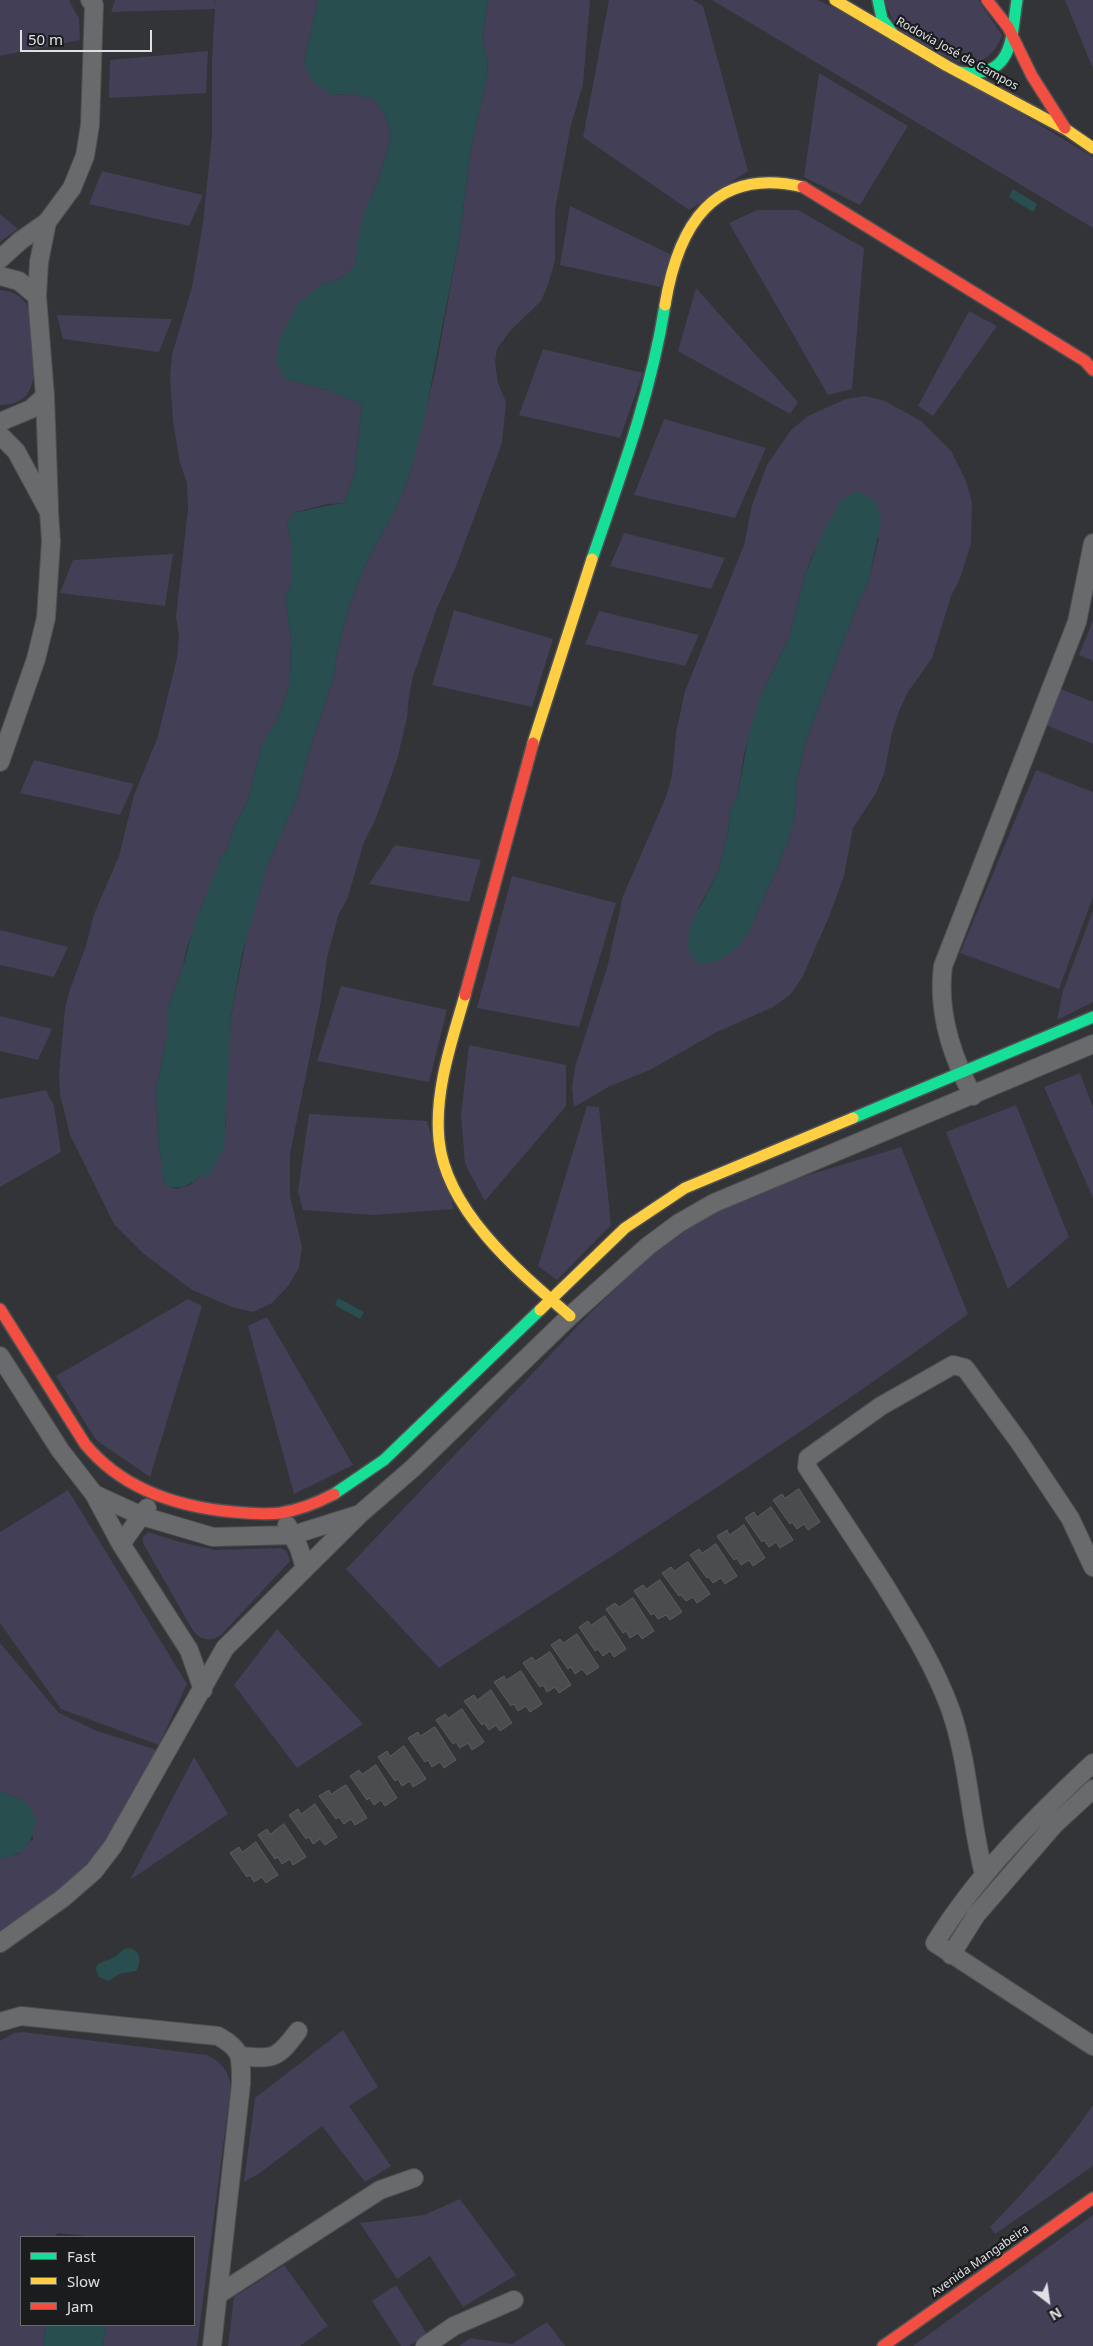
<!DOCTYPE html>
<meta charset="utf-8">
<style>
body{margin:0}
#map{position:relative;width:1093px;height:2346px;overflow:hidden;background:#323437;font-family:"Noto Sans",sans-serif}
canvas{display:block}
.legend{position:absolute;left:20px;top:2236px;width:175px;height:90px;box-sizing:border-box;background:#1a1c1d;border:1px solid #686a6c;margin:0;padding:6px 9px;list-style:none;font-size:15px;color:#dee0e3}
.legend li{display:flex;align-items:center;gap:10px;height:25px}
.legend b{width:25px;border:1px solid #686a6c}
.north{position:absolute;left:1023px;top:2276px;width:50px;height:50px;-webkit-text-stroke:4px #1a1c1d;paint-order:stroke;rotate:150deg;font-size:14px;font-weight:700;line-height:20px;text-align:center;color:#dee0e3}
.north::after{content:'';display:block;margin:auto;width:18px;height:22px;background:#dee0e3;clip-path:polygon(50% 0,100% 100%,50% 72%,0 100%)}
.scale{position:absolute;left:20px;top:30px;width:132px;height:22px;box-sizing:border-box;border:2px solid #dee0e3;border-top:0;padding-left:6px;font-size:15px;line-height:18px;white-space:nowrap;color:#dee0e3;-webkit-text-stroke:4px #1a1c1d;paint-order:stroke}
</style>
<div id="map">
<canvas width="1093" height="2346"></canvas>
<ul class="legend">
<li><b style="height:6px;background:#16e098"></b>Fast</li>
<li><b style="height:6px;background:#ffcf43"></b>Slow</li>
<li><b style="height:6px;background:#f24e42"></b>Jam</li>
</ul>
<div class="north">N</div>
<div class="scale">50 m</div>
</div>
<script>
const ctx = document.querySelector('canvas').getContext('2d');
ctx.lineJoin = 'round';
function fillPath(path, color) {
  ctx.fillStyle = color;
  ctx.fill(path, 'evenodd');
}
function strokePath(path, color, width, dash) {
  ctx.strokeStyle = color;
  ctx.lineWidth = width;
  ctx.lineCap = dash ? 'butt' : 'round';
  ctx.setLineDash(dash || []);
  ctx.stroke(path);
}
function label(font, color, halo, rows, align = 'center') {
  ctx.font = font + ' "Noto Sans",sans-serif';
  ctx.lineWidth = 4.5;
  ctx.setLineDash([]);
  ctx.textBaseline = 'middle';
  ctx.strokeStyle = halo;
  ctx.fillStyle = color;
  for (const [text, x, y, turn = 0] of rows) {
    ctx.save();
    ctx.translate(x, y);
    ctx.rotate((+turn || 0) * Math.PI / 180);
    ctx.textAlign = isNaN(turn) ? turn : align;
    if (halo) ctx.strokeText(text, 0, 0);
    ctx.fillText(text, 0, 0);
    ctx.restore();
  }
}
fillPath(new Path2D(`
 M0,0h69l10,19 1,21 -80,16z
 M115,0h99v6l1,-6h103l-14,63 27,32 22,-1 20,5 13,18 5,20 -14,48 -9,18 -13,62 -15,14 -19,6 -35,94 41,11 35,14 -8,72 -10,27 -16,1 -36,9 -5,13 5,19v37l-7,16 6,41 -1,45 -12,34 -16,26 -15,59 -13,24 -7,23 -6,8 -8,24 -11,22 -16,47 -3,16 -16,41v27l-11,55 3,59 3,12v14l4,11 11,3 13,-4 10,-9 26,-49 -1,-20 6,-90 16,-83 20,-68 31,-70 10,-41 26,-79 3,-24 14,-52 17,-41 30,-54 11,-29 26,-104 25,-137 11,-88 15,-65 2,-21 -6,-20 6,-41h102l-7,84 -12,41 -16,85v50l-6,22 -8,19 -31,30 -13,18 -2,13 3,21 8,19 -4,41 -46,123 -19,42 -24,68 -4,20 -2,22 -10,42 -22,61 -11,21 -16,55 -10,19 -11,42 -6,43 -31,153v42l12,51 -3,21 -11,18 -16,17 -19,9 -21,-5 -40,-17 -48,-36 -30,-30 -44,-89 -10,-41 -1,-20 6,-65 5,-20 16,-43 8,-32 25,-58 15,-61 23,-56 20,-81 2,-21 -3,-20 12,-108 -1,-26 -7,-20 -7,-42 -3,-44 2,-22 20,-68 11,-64 9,-88v-76l3,-50 -104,3z
 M609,0h84l10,6 45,165 -59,39 -106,-73z
 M712,0h106l79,39 196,118v71z
 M884,0h94l24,35c-5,15 -18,30 -36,29 -9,0 -56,-25 -67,-30z
 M1065,0h28v69z
 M208,51l-2,42 -97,5 1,-38z
 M819,73l89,53 -48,79 -56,-28z
 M102,171l101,24 -14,31 -100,-22z
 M570,206l104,50 -14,31 -100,-22z
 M757,210h41l66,38 -12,141 -24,6 -99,-172z
 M0,214l18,15 -18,13z
 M696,288l102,114 -8,12 -112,-63z
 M0,290c11,1 20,4 26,14 7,10 6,25 7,37 2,28 7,64 -33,64z
 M969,311l28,15 -64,90 -15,-10z
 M57,315l115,4 -13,33 -96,-13z
 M543,349l100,24 -23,65 -101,-23z
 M866,396l19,5 36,20 30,30 15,30 6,21 -1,42 -12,37 -8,15 -19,62 -24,34 -9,19 -7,22 -8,41 -8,19 -23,35 -9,48 -15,41 -27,61 -12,17 -17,12 -58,26 -65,37 -40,16 -36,21 -2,-19 3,-21 32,-99 16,-72 43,-99 6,-22 4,-42 9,-42 59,-146 8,-40 15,-40 24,-35 17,-14 38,-17zM841,500l38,38 -10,41 -17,39 -46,122 -9,40 -3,41 -6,21 -39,90 -51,-23 20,-37 10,-40 2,-20 8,-19 6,-39 17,-59 28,-57 16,-63 7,-19z
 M664,419l102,29 -31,70 -101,-23z
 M624,533l101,25 -14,31 -101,-23z
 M173,554l-8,52 -105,-13 13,-33z
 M454,610l99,29 -21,68 -100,-22z
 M599,611l100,24 -14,31 -100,-22z
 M1093,620v41l-14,-6z
 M1061,689l32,13v42l-47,-19z
 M34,760l100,24 -14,31 -100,-22z
 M1036,770l57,22v105l-34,92 -99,-36z
 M395,845l86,15 -12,42 -100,-18z
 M512,876l104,27 -37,124 -102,-19z
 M1093,910v92l-36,18 6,-29z
 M0,930l68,17 -14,30 -54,-12z
 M341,986l106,24 -18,72 -112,-21z
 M0,1016l52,13 -14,31 -38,-9z
 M469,1045l97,20v41l-81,95 -20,-37 -4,-49z
 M1080,1073l13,34v91l-49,-111z
 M46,1090l8,16 7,46 -61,35v-88z
 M1016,1105l53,132 -61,52 -62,-157z
 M587,1106l12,1 12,118 -54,55 -19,-14z
 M309,1114l118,7 27,88 -81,6 -70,-5 -5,-19z
 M901,1147l67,167c-171,125 -351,238 -529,354l-93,-99 245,-257 82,-77 31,-19 78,-33z
 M188,1299l14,7 -52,171 -54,-37 -40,-64z
 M267,1317l86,148 -59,29 -46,-168z
 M68,1490l119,194 -28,61 -98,-36 -61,-86v-91z
 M148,1532l32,10 35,8 66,-2 6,4 3,9 -69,74c-11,8 -22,5 -29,-6l-49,-86v-6z
 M277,1629l86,95 -66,44 -63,-83z
 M0,1643l59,70 38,18 60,19 -47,93 -40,43 -70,45v-72l18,-5 15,-15 -7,-37 -26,-11z
 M194,1757l34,57 -98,66z
 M343,2030l35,57 -29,19 42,60 -26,16 -43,-56 -62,47 -16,9 11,-84z
 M23,2032l184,23c14,7 21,15 24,31l-34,260h-94l3,-21h88v-88h-97l-40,-4 -1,4h-35v88h25l-3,21h-43v-305l14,-8z
 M1093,2105v61l-98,68 -5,-7c37,-38 73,-78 103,-122z
 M460,2199l56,76 -53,32 -33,-51 -33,23 -37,-56 64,-8z
 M1093,2215v131h-180z
 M284,2265l44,61 -28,20h-72l6,-49z
 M396,2285l31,49 -18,12h-8l-29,-45z
 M547,2322l18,24h-106l11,-8 42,6z`), '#433f56');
fillPath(new Path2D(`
 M318,0h170l-6,41 6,20 -2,21 -15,65 -11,88 -35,181 -16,60 -11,29 -30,54 -17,41 -14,52 -3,24 -26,79 -10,41 -31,70 -6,21 -19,67 -11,63 -7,131 -16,29 -8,-1c-11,10 -19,14 -34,10l-4,-11v-14l-3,-12 -3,-59 11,-55v-27l16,-41 12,-45 26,-64 6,-8 7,-23 13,-24 15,-59 16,-26 12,-34 1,-45 -6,-41 7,-16v-37l-5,-19 5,-13c18,-3 35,-8 52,-10l10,-27 8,-72 -35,-14 -41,-11 -10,-18 3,-21 19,-36 23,-19 19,-6 15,-14 6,-42 7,-20 9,-18 14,-48 -5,-20 -13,-18 -20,-5 -22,1 -18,-13 -9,-19z
 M1013,189l24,15 -4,8 -24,-15z
 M859,491l17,11 5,20 -12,57 -17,39 -46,122 -9,40 -3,41 -6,21 -39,90 -12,16 -17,12 -21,5 -11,-17 1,-20 29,-56 10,-40 2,-20 8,-19 11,-60 12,-38 28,-57 16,-63 16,-39 20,-36z
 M338,1298l26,14 -4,7 -25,-14z
 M0,1791l26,11 10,17c-5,27 -9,34 -36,40z
 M127,1948c13,1 16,13 9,23l-17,3 -10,7 -10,-4c-9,-16 5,-14 14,-19 6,-3 7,-8 14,-10z
 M46,2325h60l-3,21h-60z`), '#294e50');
const building = new Path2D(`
 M799,1489l21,33 -12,8 -4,-6 -7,5 -5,-7 -2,2 -17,-24 9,-6 3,4z
 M771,1507l22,33 -13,8 -4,-6 -7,5 -5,-7 -2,2 -17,-24 9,-6 3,5z
 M744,1525l21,33 -12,8 -4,-6 -8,5 -4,-7 -3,2 -17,-24 10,-6 2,5z
 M716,1544l21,32 -12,8 -4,-6 -8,5 -4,-6 -2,1 -17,-23 9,-6 3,4z
 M688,1562l22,32 -13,9 -4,-6 -7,4 -5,-6 -2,1 -17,-23 9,-6 3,4z
 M660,1580l22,32 -12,8 -4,-5 -8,4 -4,-6 -3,2 -17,-24 9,-6 3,4z
 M633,1598l21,33 -12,8 -4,-6 -8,5 -4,-7 -3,2 -17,-24 9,-6 4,4z
 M605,1616l21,33 -12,8 -4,-6 -7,5 -5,-7 -3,2 -16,-24 9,-6 3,4z
 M577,1634l22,33 -12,8 -5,-6 -7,5 -4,-7 -3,2 -17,-24 9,-6 3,4z
 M550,1652l21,33 -12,8 -4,-6 -8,5 -4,-7 -3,2 -17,-24 9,-6 3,4z
 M521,1671l21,33 -12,8 -4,-6 -8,5 -4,-7 -3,2 -17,-24 10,-6 2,4z
 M491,1690l21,33 -12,8 -4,-6 -7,5 -5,-7 -2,2 -18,-24 10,-6 3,5z
 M462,1709l22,33 -12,8 -4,-7 -8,5 -4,-6 -3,2 -17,-24 9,-6 3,4z
 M435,1727l21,33 -12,8 -4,-6 -8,5 -4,-7 -3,2 -17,-24 10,-6 2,4z
 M404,1746l22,33 -13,8 -3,-6 -8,5 -4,-7 -3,2 -17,-24 9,-6 3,5z
 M376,1765l21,33 -12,8 -4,-6 -7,5 -5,-7 -2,2 -17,-24 9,-6 3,4z
 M346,1785l21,33 -12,7 -4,-6 -7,5 -5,-7 -3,2 -17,-23 10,-6 2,4z
 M315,1804l22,33 -12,8 -5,-6 -7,5 -4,-7 -3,2 -17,-24 9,-6 3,5z
 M284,1824l22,33 -13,8 -3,-6 -8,5 -4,-7 -3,2 -17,-24 9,-6 3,5z
 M256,1842l22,33 -12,8 -4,-6 -8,5 -4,-7 -3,2 -17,-24 9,-6 3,5z`);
fillPath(building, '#4a4c4e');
strokePath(building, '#5a5c5e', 1);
const street = new Path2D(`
 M47,222l-8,40 -2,34 8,100 4,112
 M0,259l20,-18 27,-19 25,-34 13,-32 5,-31 4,-120 -4,-5
 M0,276l19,5 18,15
 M0,422l31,-13 14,-13
 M0,435l16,16 33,61 2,29 -5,77 -10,41 -36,103
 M973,1096c-22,-41 -36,-84 -30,-130l134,-344 16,-79
 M0,1356l60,94 34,44 48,22 71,21 80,-2 67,-21 53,-46 157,-152 78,-70 31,-23 35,-20 379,-159
 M94,1494l27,50 68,106 14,40
 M287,1525l12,23 6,20
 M121,1544l26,-36
 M1093,1763c-59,55 -116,112 -158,180l158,103
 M984,1874c-14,-53 -15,-110 -33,-163 -16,-45 -42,-86 -67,-127 -25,-39 -51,-78 -77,-117l1,-9 73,-52 72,-41 12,3 55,75 50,75 23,49
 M0,1943l63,-45 31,-27 19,-25 112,-198 134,-133
 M951,1955l25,-40 78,-90 39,-36
 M0,2022l21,-6 197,20c25,14 23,21 23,48l-29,262
 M241,2056c33,4 37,2 57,-25
 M219,2294l161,-104 34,-12
 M425,2346l29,-20 60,-26`);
const fast = new Path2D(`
 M878,0l4,19 12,16
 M959,72c55,8 52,-34 58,-72
 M592,559c29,-84 59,-166 73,-254
 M853,1118l240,-101
 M334,1494l50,-34 156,-150`);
const slow = new Path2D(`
 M835,0l112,66 120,64 26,18
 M665,305c13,-79 48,-139 138,-118
 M533,743l59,-184
 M465,995c-13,46 -31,96 -26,145 7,71 80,132 131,176
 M540,1310l85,-82 60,-40 168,-70`);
const jam = new Path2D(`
 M987,0l21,27 24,49 33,52
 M803,187l282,174 8,9
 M465,995l68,-252
 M0,1309l85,135c37,45 92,63 149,68 15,1 31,3 46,1 19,-3 37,-10 54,-19
 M883,2346l210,-148`);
strokePath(street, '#4e5052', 20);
strokePath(fast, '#4e5052', 14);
strokePath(slow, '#4e5052', 14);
strokePath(jam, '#4e5052', 14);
strokePath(street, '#686a6b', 18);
strokePath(fast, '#16e098', 11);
strokePath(slow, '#ffcf43', 11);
strokePath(jam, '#f24e42', 11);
label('12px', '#dee0e3', '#1a1c1d', [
 ["Rodovia José de Campos",957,54,29],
 ["Avenida Mangabeira",980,2261,-35]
]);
</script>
